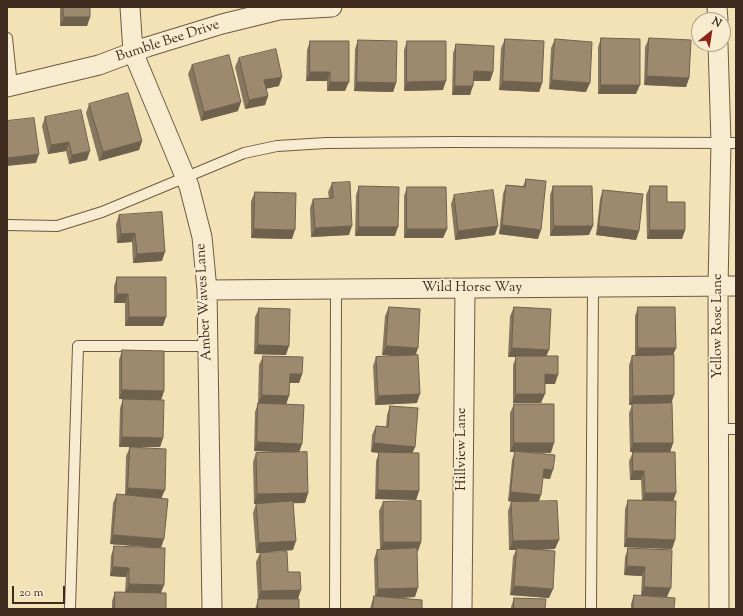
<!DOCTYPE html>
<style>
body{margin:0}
#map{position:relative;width:743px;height:616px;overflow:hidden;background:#f4e2b7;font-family:"Sorts Mill Goudy",serif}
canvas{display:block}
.frame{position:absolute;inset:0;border:8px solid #3e2b1e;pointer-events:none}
.north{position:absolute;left:691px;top:12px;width:40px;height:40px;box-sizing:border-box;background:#f8ecd0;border:1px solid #ae9f89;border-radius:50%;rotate:30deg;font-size:11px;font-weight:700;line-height:16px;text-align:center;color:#3e2b1e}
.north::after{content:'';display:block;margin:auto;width:14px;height:18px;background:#8f2418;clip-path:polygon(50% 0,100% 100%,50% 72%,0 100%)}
.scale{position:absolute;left:12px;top:586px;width:53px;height:18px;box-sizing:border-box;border:2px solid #3e2b1e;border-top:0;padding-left:5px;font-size:12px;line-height:14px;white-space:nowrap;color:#3e2b1e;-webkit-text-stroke:3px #f8ecd0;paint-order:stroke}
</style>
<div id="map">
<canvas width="743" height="616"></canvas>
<div class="frame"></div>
<div class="north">N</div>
<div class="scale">20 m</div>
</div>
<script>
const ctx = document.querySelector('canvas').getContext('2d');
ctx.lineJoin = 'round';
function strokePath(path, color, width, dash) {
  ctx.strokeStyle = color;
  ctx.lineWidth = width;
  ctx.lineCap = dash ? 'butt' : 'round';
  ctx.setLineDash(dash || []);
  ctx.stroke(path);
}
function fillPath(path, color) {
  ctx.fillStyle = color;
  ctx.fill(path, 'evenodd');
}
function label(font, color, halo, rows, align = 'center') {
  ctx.font = font + ' "Sorts Mill Goudy",serif';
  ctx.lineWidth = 3.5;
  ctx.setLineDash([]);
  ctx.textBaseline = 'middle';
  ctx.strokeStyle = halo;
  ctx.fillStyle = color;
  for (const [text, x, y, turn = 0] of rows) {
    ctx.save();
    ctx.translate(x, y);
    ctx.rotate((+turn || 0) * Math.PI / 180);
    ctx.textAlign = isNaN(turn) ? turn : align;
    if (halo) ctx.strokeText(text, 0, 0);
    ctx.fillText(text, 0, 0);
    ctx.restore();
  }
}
const lane = new Path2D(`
 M7,38l5,48
 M7,225l50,1 45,-14 142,-59 33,-7 49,-3 127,-1 283,1
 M719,429h17
 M70,609l8,-263h130
 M335,609l1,-319
 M591,609l2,-321`);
const street = new Path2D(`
 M130,7l3,45 56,134 13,51 5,53 5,319
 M717,7l1,13
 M718,44l3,99 -3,143 1,323
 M7,87l92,-22 48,-18 75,-23 57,-14 53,-3
 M207,290l529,-4
 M462,609l3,-320`);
strokePath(lane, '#6c5944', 12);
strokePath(street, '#6c5944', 21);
strokePath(lane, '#f8ecd0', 10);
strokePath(street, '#f8ecd0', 19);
fillPath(new Path2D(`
 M60,7h30v10l-3,9h-27z
 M601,38l35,56h-38v-47z
 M649,38l40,40 -3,9 -42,-2 1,-38z
 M505,39l37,44 -3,9 -40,-2 2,-42z
 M555,39l31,53 -37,-3 2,-41z
 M358,40l38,43 -3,9 -39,-1 1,-42z
 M310,41l35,50h-18v-10h-21l1,-31z
 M407,41l36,49 -39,1v-41z
 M456,44l37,28 -3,9h-17l-3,14h-18l1,-42z
 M239,58l40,28 -13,2 2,8 -3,9 -20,4 -10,-42z
 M192,65l46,46 -37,10 -13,-47z
 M89,104l53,37 -3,9 -40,11 -13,-48z
 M45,117l42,43 -18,4 -3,-13 -18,3 -6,-28z
 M526,179l12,60 -39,-5 4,-40 3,-9 17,1z
 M332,183l17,52 -38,2 -1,-29 3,-9 16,-1 -1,-6z
 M359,186l36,50h-40l1,-41z
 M553,186l36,49 -39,1v-41z
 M650,186l35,44 -3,9h-35l-1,-44z
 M407,187l40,42 -4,9h-39v-42z
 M603,190l36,41 -3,9 -40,-5 4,-36z
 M255,192l37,47 -41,-1v-37z
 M454,195l41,40 -40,5 -4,-36z
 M119,215l43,46 -29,2 -1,-21 -15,1 -1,-19z
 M117,277l46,49h-38v-23h-11v-17z
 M389,307l26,48 2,48 -42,2 -2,-39 3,-9 22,-1 -16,-1 3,-39z
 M514,307l33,49 8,28h-10l-4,19h-28v-38l3,-8h-8l2,-41z
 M638,307l38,41 -3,7 -2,48 2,40 -3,9h-40l-1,-39 3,-8h-3v-40l3,-9h3v-40z
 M259,308l27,47 -32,-1 1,-37z
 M122,350l42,41 -3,9h-16l18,38 -3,9h-41l1,-39 3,-9h-4v-39z
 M263,356l39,18 -3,9h-9l-4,21 13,48 9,41 -3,10h-12v47l-37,3 -3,-40 3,-9 4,-1 -6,1 -1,-42 3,-9 39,-1 -41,-1 1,-39 3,-9 1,-38z
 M514,404l37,49 -23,-1 22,27 -7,-1 -4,23 16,48 -18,1 12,48 -39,-3 3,-38 3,-7h-7l-1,-39 3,-9h4l-7,-1 4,-41 3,-8h-5v-39z
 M390,406l25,41 -3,6 7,38 -3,9 -41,-1 1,-38 3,-8 -8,-1 1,-17 4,-9 10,1 1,-12z
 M130,447l32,51 -1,50 -51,-4 3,-41 4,-9 8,1 1,-39z
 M633,452l40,49 2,39 -3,9 -48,-2 1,-38 3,-9h14l-1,-20h-11l-1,-19z
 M383,502l38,40 -3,9h-1l-2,46 -17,1 24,11h-52l1,-4 3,-9h1l-1,-37 3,-9 3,-1 -1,-38z
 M114,546l50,39 -3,8 5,16h-54v-8l3,-9h10l1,-15 -16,-1 1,-20z
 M628,548l44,2 -5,47 -22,-1 29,13h-43v-5l3,-9 7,1 1,-20 -18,-1 1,-18z
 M260,553l28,19 10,27 1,10h-44l3,-9 -2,-38z
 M514,598l31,11h-34v-2z`), '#87775f');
fillPath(new Path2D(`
 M64,17h26l-3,9h-27z
 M474,71l19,1 -3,9h-20z
 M310,72h20l-3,9h-21z
 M647,76l42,2 -3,9 -42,-2z
 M282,77l-3,9 -18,4 3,-10z
 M552,80l38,3 -4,9 -37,-3z
 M446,81l-3,9 -39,1 3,-9z
 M503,81l39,2 -3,9 -40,-2z
 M330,82h19l-4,9h-18z
 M357,82l39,1 -3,9 -39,-1z
 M601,85h39l-4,9h-38z
 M455,86h18l-3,9h-18z
 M268,96l-3,9 -20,4 4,-9z
 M241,102l-3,9 -37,10 3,-9z
 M142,141l-3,9 -40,11 4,-9z
 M69,142l-3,9 -18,3 3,-9z
 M90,151l-3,9 -18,4 3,-9z
 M39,154l-3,9 -29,3v-8z
 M502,225l39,5 -3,9 -39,-5z
 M352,226l-3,9 -38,2 4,-9z
 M498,226l-3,9 -40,5 3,-9z
 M554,226h39l-4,9 -39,1z
 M599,226l40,5 -3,9 -40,-5z
 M359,227h39l-3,9h-40z
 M254,229l41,1 -3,9 -41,-1z
 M407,229h40l-4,9h-39z
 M650,230h35l-3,9h-35z
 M135,233l-3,9 -15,1 4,-9z
 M165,252l-3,9 -29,2 4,-9z
 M117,294h11l-3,9h-11z
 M129,317h37l-3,9h-38z
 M258,345l31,1 -3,9 -32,-1z
 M386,346l32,2 -3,9 -33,-2z
 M512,348l37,2 -4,9 -29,-3v1h-8z
 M638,348h38l-4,9h-37z
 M290,374h12l-3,9h-13z
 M545,374l13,1 -3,9h-14z
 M122,390l42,1 -3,9 -42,-1z
 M420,394l-3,9 -42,2 3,-9z
 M516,394h29l-4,9h-28z
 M262,395l27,1 -3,9 -28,-1z
 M674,395l-3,10h-42l4,-9z
 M122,437l41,1 -3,9h-41z
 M257,442l45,2 -3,9 -45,-2z
 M374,443l41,4 -4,9 -40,-4z
 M514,443h40l-3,10 -41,-1z
 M633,443h40l-3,9h-40z
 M544,469l9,1 -3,9 -9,-1z
 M633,471h11l-3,9h-11z
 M128,488l37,2 -4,9 -37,-2z
 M378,490l41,1 -3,9 -41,-1z
 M511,492l30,3 -3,9 -30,-3z
 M308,493l-3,10 -51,1 3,-10z
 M645,493h31l-3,9h-31z
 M113,535l51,4 -3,9 -51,-4z
 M627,538l48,2 -3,9 -48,-2z
 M559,540l-4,9 -39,1 1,-2 -1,2h-7l4,-9z
 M296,541l-3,9 -37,3 3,-10z
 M383,542h38l-3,9h-38z
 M627,566l18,1 -3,9 -18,-1z
 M113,567l16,1 -3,9 -16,-1z
 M129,584l35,1 -4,9 -35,-1z
 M514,586l39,3 -4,9 -39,-3z
 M644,587l27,1 -4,9 -26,-1z
 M418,588l-3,9 -40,2 3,-10z
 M301,590l-3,9 -40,1 3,-9z`), '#6e614d');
const building = new Path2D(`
 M63,7h27v10h-26z
 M601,38l39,1v46h-39z
 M649,38l42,2 -2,38 -42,-2z
 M505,39l39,2 -2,42 -39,-2z
 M555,39l37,3 -2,41 -38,-3z
 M358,40l39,1 -1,42 -39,-1z
 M310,41h39v41h-19v-10h-20z
 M407,41h39v40l-39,1z
 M456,44l38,2 -1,26 -19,-1 -1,15h-18z
 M276,49l6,28 -18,3 4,16 -19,4 -10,-42z
 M229,55l12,47 -37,10 -12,-47z
 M128,93l14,48 -39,11 -14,-48z
 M81,110l9,41 -18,4 -3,-13 -18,3 -6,-28z
 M34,118l5,36 -32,4v-37z
 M526,179l20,2 -5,49 -39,-5 4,-40 19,2z
 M350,182l2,44 -37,2 -2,-29 20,-1 -1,-15z
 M359,186l40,1 -1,40h-39z
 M553,186h39l1,40h-39z
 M650,186h17v16h18v28h-35z
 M407,187h39l1,42h-40z
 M493,190l5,36 -40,5 -4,-36z
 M603,190l40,4 -4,37 -40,-5z
 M255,192l41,1 -1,37 -41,-1z
 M162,212l3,40 -28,2 -2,-21 -14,1 -2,-19z
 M117,277h49v40h-37l-1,-23h-11z
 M389,307l31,2 -2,39 -32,-2z
 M514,307l37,2 -2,41 -37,-2z
 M638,307h37l1,41h-38z
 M259,308l31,1 -1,37 -31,-1z
 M122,350l42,1v40l-42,-1z
 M418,355l2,39 -42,2 -2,-39z
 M674,355v40l-41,1 -1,-40z
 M263,356l40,1 -1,17h-12l-1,22 -27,-1z
 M516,356h42v19l-13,-1v20h-29z
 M123,399l41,1 -1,38 -41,-1z
 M258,403l46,2 -2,39 -45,-2z
 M672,403l1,40h-40l-1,-39z
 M514,404h40v39h-40z
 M390,406l28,2 -3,39 -41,-4 2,-17 12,1z
 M130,447l36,2 -1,41 -37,-2z
 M515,451l40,4 -2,15 -9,-1 -3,26 -30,-3z
 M307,452l1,41 -51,1 -1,-41z
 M379,452l40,1v38l-41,-1z
 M633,452h42l1,41h-31l-1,-22h-11z
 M117,494l51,5 -4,40 -51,-4z
 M628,500l48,1 -1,39 -48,-2z
 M293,501l3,40 -37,2 -3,-39z
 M421,501v41h-38v-40z
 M557,501l2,39 -46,1 -2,-39z
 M114,546l51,2 -1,37 -35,-1v-16l-16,-1z
 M417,548l1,40 -40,1 -1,-39z
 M517,548l38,3 -2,38 -39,-3z
 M628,548l44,2 -1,38 -27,-1 1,-20 -18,-1z
 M287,552l1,20h12l1,18 -40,1 -1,-38z
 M115,592l51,1v16h-51z
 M634,595l41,3 -1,11h-41z
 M374,596l48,4v9h-49z
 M514,598l32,1 -1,10h-31z
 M258,599h41v10h-41z`);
fillPath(building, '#9d8a6e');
strokePath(building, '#6e614d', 1);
label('14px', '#3e2b1e', '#f8ecd0', [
 ["Bumble Bee Drive",168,42,-18],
 ["Wild Horse Way",472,289],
 ["Amber Waves Lane",205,302,-93],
 ["Yellow Rose Lane",719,326,-90],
 ["Hillview Lane",463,449,-90]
]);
</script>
